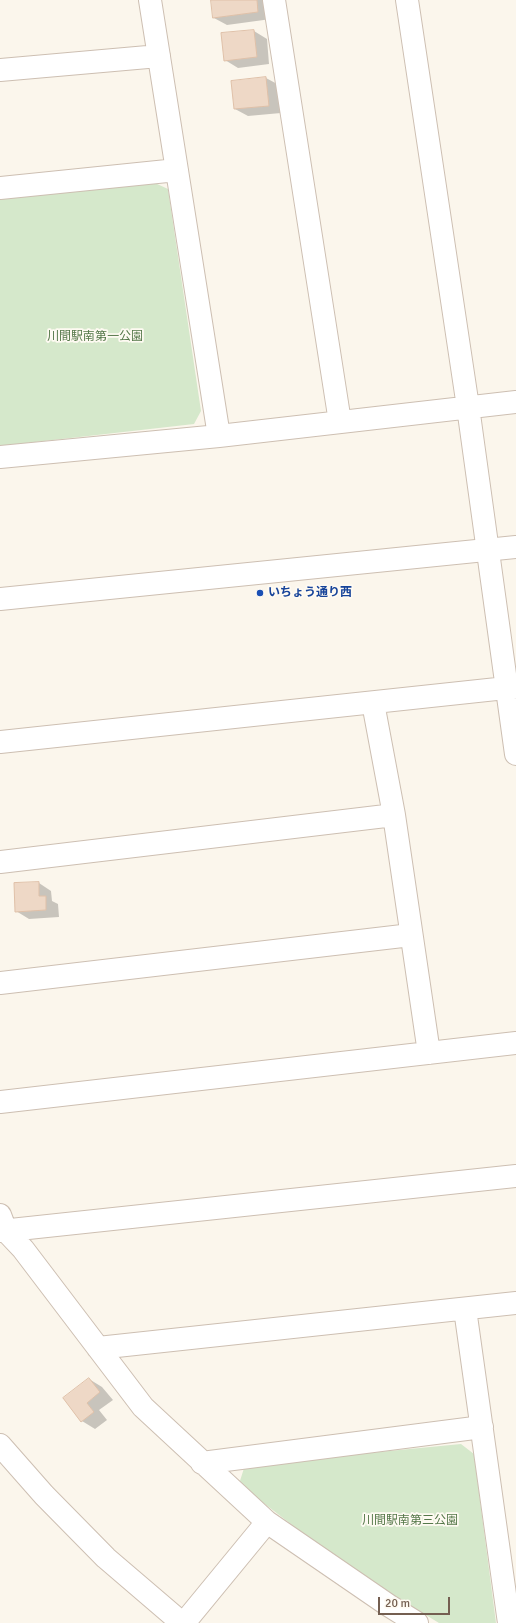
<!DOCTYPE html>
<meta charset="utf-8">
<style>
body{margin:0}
#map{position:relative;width:516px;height:1623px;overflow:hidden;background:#fbf6ec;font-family:Signika,sans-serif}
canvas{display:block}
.scale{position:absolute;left:378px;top:1597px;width:72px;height:18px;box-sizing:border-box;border:2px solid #745f51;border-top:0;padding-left:5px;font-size:12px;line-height:14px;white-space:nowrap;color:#745f51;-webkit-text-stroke:3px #fefaf2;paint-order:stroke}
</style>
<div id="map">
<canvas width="516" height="1623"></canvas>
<div class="scale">20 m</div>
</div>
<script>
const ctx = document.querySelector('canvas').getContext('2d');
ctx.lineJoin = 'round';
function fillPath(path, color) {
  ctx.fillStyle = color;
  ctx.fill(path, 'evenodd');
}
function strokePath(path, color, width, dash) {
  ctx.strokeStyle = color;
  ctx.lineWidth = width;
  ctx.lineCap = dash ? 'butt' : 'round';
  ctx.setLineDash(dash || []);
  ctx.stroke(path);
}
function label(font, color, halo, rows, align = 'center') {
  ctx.font = font + ' Signika,"Noto Sans JP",sans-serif';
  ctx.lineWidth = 3.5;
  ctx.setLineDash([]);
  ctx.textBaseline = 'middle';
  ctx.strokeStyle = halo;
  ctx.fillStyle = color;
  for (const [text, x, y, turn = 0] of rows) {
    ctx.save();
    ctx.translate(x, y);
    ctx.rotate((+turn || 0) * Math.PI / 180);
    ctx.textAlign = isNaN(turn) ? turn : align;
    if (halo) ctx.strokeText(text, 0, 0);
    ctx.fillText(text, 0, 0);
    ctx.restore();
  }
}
fillPath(new Path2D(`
 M155,183l13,6 33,222 -7,13 -194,22v-248z
 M461,1444l13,10 22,169h-57l-64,-39 -79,-56 -57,-44 6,-19z`), '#d5e8cb');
fillPath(new Path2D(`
 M212,0h56l3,19 -44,6 -13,-7z
 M254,31l13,8 2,25 -31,4 -13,-8z
 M266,78l13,7 2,28 -33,3 -13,-7z
 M39,883l12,8 1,10 6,3 1,13 -30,2 -13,-8z
 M89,1379l13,8 11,13 -14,10 8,10 -12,9 -13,-8z`), '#0003');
const building = new Path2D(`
 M211,0h46l1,12 -45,6z
 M254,30l3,27 -33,4 -3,-28z
 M266,77l3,29 -35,3 -3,-28z
 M39,882v14h7v14l-31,2 -1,-29z
 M89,1378l11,14 -13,11 7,9 -13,10 -18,-24z`);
fillPath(building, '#eed8c6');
strokePath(building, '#dfc0a8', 1);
const minor = new Path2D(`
 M150,0l69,436
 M274,0l66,422
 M407,0l61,407 48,347
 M0,70l159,-14
 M0,188l177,-18
 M0,457l219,-21 297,-34
 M373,703l21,112 35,238
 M0,742l516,-55
 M0,862l394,-47
 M0,983l411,-48
 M0,1102l516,-59
 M0,1215l6,16 17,18 120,158 124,115 121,83 29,18
 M0,1231l516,-55
 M465,1309l44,314
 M98,1348l418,-45
 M202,1463l280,-36
 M184,1623l83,-101`);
const tertiary = new Path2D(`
 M0,599l516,-52
 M0,1445l44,50 62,63 76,65`);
strokePath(minor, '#cdbfb2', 24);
strokePath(tertiary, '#cdbfb2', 24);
strokePath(minor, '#fff', 22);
strokePath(tertiary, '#fff', 22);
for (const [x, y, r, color] of [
 [260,593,4,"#1a4fb4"]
]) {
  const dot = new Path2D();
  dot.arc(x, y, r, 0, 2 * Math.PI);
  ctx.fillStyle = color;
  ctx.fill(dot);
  strokePath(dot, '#fefaf2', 1.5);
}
label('12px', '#55784a', '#fefaf2', [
 ["川間駅南第一公園",95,337],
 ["川間駅南第三公園",410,1521]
]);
label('bold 12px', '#164399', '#fefaf2', [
 ["いちょう通り西",268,593]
], 'left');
</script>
